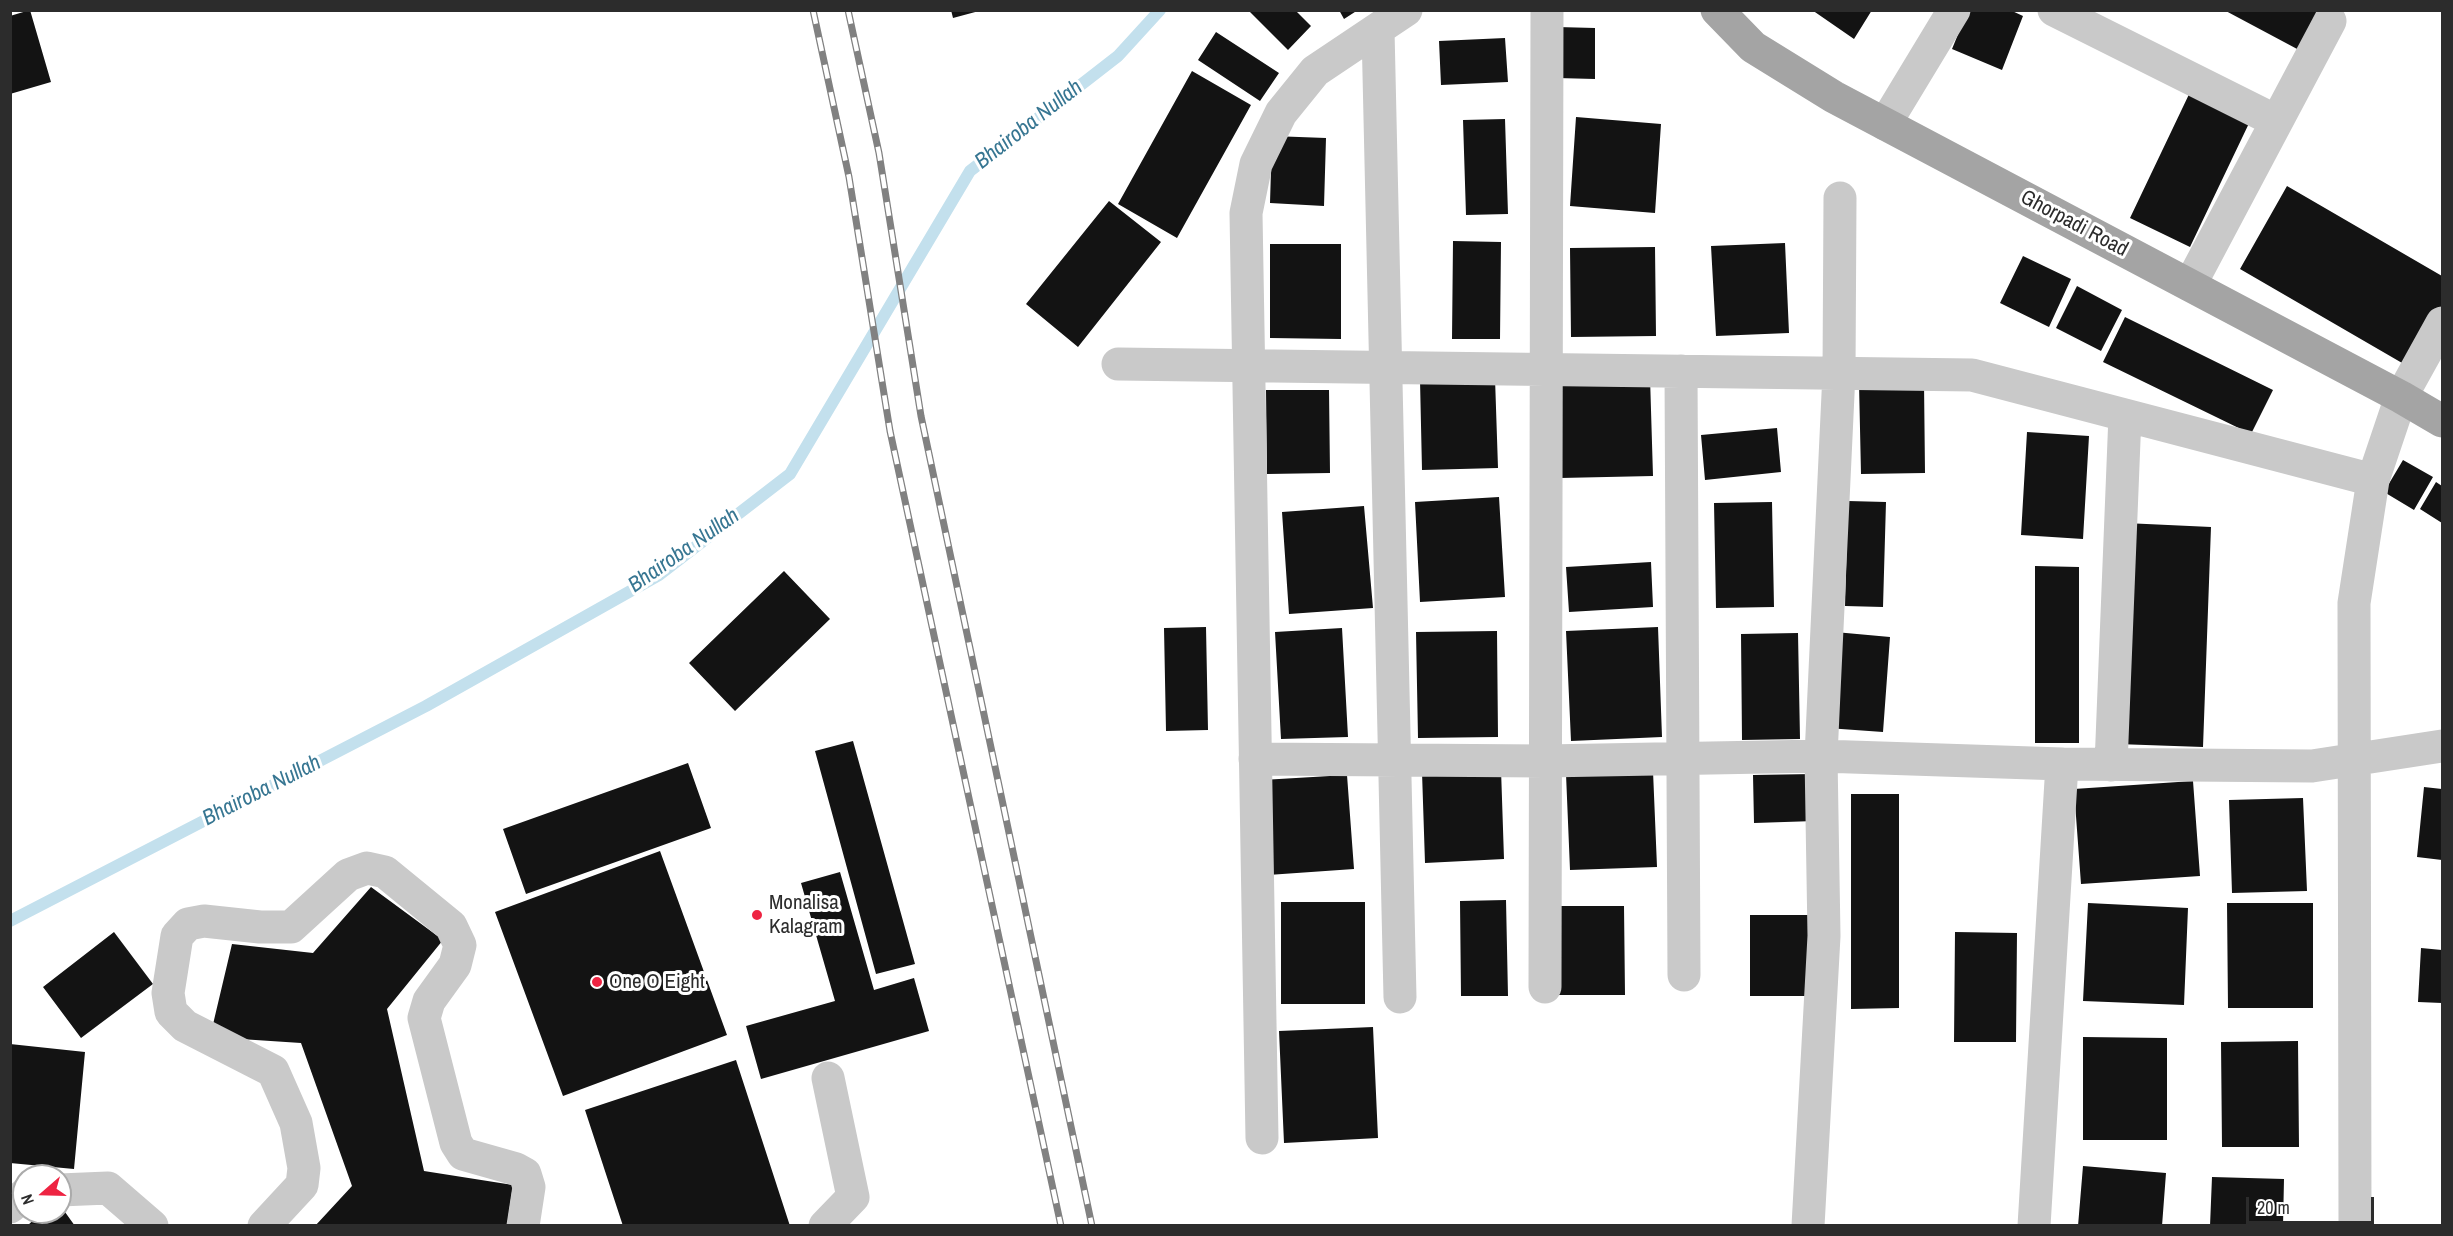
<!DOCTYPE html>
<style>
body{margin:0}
#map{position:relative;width:2453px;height:1236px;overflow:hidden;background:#fff;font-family:"Archivo Narrow",sans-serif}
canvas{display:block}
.frame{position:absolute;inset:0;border:12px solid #2c2c2c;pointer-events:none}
.north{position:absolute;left:12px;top:1164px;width:60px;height:60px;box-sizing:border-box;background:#fff;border:2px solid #ababab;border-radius:50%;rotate:250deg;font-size:16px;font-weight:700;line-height:24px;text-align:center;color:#2c2c2c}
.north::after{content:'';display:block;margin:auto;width:21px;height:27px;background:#ee2442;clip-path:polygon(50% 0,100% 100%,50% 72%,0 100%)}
.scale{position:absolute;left:2246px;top:1197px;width:128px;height:27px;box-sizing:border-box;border:3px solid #2c2c2c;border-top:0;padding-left:8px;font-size:18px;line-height:21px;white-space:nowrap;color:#2c2c2c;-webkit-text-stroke:4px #fff;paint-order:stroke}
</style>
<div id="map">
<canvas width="2453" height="1236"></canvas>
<div class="frame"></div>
<div class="north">N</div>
<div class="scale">20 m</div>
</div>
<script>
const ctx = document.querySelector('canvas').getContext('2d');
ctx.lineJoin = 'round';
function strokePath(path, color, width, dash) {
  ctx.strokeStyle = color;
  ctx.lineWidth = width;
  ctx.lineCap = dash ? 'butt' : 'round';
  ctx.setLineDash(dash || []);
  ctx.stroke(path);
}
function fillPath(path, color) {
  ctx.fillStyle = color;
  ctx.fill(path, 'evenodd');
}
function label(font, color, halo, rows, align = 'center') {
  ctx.font = font + ' "Archivo Narrow",sans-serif';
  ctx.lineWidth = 6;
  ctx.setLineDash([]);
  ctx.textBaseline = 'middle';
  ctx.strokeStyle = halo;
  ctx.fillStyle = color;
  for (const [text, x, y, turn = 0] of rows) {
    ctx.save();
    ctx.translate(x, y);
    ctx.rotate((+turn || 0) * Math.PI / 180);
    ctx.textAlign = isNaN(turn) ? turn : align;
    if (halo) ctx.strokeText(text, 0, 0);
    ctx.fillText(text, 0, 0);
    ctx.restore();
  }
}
strokePath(new Path2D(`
 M10,921l416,-215 233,-131 131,-101 180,-303 148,-115 42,-46`), '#c3e0ed', 12);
fillPath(new Path2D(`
 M30,10l21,72 -41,12v-78z
 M951,10h28v1l-26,7z
 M1248,10h47l16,16 -23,24z
 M1339,10h19l-14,9z
 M1812,10h60l-18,29z
 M1968,10h42l13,6 -21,54 -50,-21z
 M2224,10h95l-20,40z
 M1557,27l38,1v51l-38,-1z
 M1216,32l63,41 -19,28 -62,-41z
 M1505,38l3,44 -67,3 -2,-44z
 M1192,71l59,34 -74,133 -59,-34z
 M2192,88l60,29 -62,130 -60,-29z
 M1576,117l85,7 -6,89 -85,-7z
 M1505,119l3,95 -42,1 -3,-95z
 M1272,136l54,2 -2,68 -54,-3z
 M2287,186l155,90v31l-33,60 -169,-98z
 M1109,201l52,41 -83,105 -52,-43z
 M1453,241l48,1 -1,97h-48z
 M1785,243l4,90 -73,3 -5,-90z
 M1270,244h71v95l-71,-1z
 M1655,247l1,89 -85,1 -1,-89z
 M2023,256l48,23 -22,48 -49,-24z
 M2077,286l45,24 -21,41 -45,-23z
 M2125,317l148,73 -22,44 -148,-72z
 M1650,377l3,99 -93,2 -3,-99z
 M1495,378l3,90 -76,2 -2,-90z
 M1924,382l1,91 -64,1 -2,-91z
 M1266,390h63l1,83 -63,1z
 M1777,428l4,44 -76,8 -4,-45z
 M2027,432l62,4 -6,103 -62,-4z
 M2403,460l30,17 -19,33 -30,-18z
 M2436,482l6,4v37l-22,-14z
 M1499,497l6,100 -85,5 -5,-100z
 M1848,501l38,1 -3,105 -38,-1z
 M1772,502l2,105 -58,1 -2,-105z
 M1364,506l9,102 -84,6 -7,-102z
 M2125,523l86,4 -8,220 -86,-3z
 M1651,562l2,45 -84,5 -3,-45z
 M2035,566l44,1v176h-44z
 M784,571l46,48 -95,92 -46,-48z
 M1206,627l2,103 -42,1 -2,-103z
 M1658,627l4,110 -91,4 -5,-110z
 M1342,628l6,109 -67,2 -6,-107z
 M1497,631l1,106 -80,1 -2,-106z
 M1835,632l55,5 -7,95 -56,-4z
 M1798,633l2,106 -58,1 -1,-106z
 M853,741l62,223 -39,10 -61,-223z
 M688,763l23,65 -185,66 -23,-65z
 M1501,769l3,90 -79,4 -3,-91z
 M1653,771l4,96 -87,3 -4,-96z
 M1814,774l1,47 -61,2 -1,-48z
 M1347,775l7,94 -86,6 -6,-95z
 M2193,781l7,95 -119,8 -7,-95z
 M2424,787l18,2v71l-25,-3z
 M1851,794h48v214l-48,1z
 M2303,798l4,93 -75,2 -3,-93z
 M660,851l67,184 -164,61 -68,-184z
 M840,872l34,118 40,-12 15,53 -168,48 -15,-53 89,-25 -34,-118z
 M371,887l72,53 -56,69 37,162 89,14 -6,41h-192l37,-40 -51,-143 -91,-6 22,-93 81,9z
 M1506,900l2,96h-47l-1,-95z
 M1281,902h84v102h-84z
 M2088,903l100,5 -4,97 -101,-4z
 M2227,903h86v105h-85z
 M1558,906h66l1,89h-66z
 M1750,915h68v81h-68z
 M114,932l39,52 -72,54 -38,-51z
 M1955,932l62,1 -1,109h-62z
 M2421,948l21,2v53l-24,-1z
 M1373,1027l5,111 -94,5 -5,-112z
 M2083,1037l84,1v102h-84z
 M2298,1041l1,106h-77l-1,-105z
 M10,1044l75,8 -11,117 -64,-6z
 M736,1060l54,166h-167l-38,-116z
 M2083,1166l83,7 -4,53h-84z
 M2212,1177l72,2 -1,47h-73z
 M60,1205l15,21h-48l15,-14h18z`), '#131313');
strokePath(new Path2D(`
 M2054,10l222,111
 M1378,30l22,967
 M1885,124l69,-114
 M2190,285l140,-264
 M1118,364l854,11 401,105
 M1681,371l3,604
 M1255,759l290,2 276,-5 241,8 250,2 130,-20
 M2111,765l14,-350
 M1545,987l2,-977
 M1262,1138l-16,-925 10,-49 25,-51 34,-42 91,-61
 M60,1190l48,-2 44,38
 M10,1207l14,-12
 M264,1226l38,-41 2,-17 -8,-45 -23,-52 -88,-45 -14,-14 -3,-19 9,-57 11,-12 16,-3 56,6h31l57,-52 19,-7 18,4 66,54 9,19 -5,20 -26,36 -5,17 32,125 7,11 53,15 9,5 4,13 -6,39
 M825,1226l28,-29 -25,-119
 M1808,1226l16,-290 -3,-180 18,-383 1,-175
 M2034,1226l28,-462
 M2355,1226l-1,-623 19,-123 28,-83 41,-74`), '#c9c9c9', 33);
strokePath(new Path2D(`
 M1717,10l36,37 81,50 567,300 41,24`), '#a4a4a4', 33);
const rail = new Path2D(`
 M813,10l36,167 41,254 171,795
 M848,10l31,143 42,263 171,810`);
strokePath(rail, '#818181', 7);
strokePath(rail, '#fff', 4.5, [14]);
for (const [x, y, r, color] of [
 [757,915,6,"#ee2442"],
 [597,982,6,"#ee2442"]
]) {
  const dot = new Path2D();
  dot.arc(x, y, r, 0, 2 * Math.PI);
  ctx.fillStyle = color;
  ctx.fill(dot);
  strokePath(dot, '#fff', 2);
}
label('21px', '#2c2c2c', '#fff', [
 ["Ghorpadi Road",2074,224,28]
]);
label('21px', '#2c2c2c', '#fff', [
 ["Monalisa",769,903],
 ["Kalagram",769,927],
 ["One O Eight",609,982]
], 'left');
label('italic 22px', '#377692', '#fff', [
 ["Bhairoba Nullah",1029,125,-38],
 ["Bhairoba Nullah",684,551,-35],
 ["Bhairoba Nullah",262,791,-27]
]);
</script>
